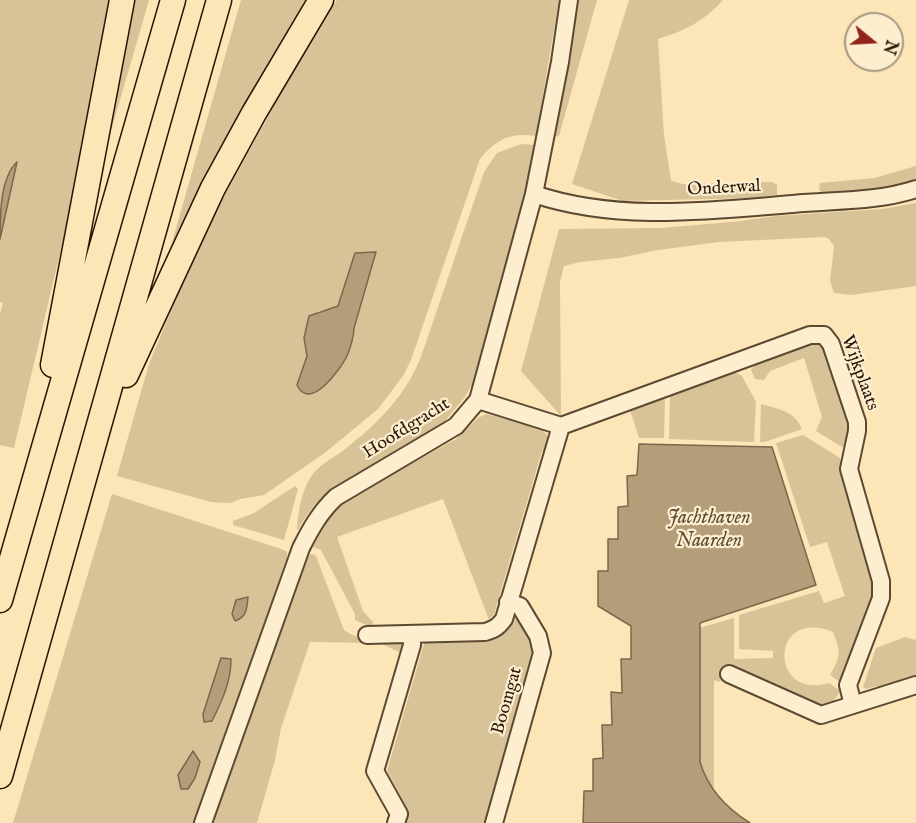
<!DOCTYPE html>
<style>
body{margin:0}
#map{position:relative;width:916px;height:823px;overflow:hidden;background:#fce5b6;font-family:"IM FELL English",serif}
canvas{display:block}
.north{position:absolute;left:844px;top:12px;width:60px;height:60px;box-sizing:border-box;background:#fdeed0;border:2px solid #a7977f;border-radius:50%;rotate:108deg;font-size:16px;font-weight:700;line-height:24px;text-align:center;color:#271506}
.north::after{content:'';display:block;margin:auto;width:21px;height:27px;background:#8f2418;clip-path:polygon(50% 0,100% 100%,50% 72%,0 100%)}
</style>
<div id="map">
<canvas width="916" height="823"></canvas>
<div class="north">N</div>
</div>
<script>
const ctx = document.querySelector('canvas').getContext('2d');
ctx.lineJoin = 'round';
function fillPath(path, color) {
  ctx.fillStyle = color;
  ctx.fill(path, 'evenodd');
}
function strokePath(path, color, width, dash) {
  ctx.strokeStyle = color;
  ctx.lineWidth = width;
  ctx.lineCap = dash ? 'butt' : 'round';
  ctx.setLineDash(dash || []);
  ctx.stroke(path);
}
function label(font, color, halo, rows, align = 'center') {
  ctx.font = font + ' "IM FELL English",serif';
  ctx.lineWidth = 4.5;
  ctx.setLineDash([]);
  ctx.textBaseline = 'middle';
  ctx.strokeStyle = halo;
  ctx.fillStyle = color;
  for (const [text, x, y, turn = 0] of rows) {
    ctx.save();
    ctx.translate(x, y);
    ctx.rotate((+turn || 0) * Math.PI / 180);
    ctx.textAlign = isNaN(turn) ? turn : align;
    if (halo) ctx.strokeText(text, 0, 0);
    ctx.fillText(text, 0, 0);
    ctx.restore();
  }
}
fillPath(new Path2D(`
 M0,0h112l-38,194 -60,254 -14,-3v-131l3,-11 -3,-1z
 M134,0h15l-44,152z
 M241,0h73l-147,260z
 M337,0h222l-23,136c-26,-4 -40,3 -56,23l-69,201 -8,16 -25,33 -52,43 -62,43 -24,4 -9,4 -20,-1 -94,-26 32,-112 40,-97 33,-67 57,-103zM355,253l-1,86 -47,17 -3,-18 13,-26 21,-6z
 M579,0h18l-38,136 -5,1z
 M629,0h94c-20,22 -37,30 -65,39l6,96 7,46 12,3 89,-2 5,3v10l-23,3 -131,3 -51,-17z
 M521,144l13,1 -4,23 -2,27 -52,182 -11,20 -21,25 -114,68c-14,12 -24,24 -32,40l-1,-1c1,-16 4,-35 12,-49 7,-14 23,-21 35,-30 34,-27 63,-55 78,-96l62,-182 13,-19z
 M916,166v13c-31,9 -61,13 -93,15l-4,-5 1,-6 55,-5z
 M916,203v83l-65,9 -17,-2 -4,-12 4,-35 -6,-8 -4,-1 -105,5 -61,8 -39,8 -39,4 -16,4 -4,16 1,134 -40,-45 38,-142 101,-1 72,-6 44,-6 106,-7z
 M817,343l7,3 26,78 1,7 -6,15 -3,1 -26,-16 6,-14 -18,-59 -34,13 -6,9 -9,-1 -4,-9 4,-6z
 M735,372l7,4 14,26 -2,40 -85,-3 1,-44z
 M665,397l-1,41h-25l-9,-28z
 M761,404c17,5 34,7 41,25l-37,13h-5z
 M486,414l55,14 9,11 -2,14 -6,-2 -48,163 -5,6 -46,-121 -106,38 26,74 10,11v6l-18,-8v-6l-34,-64 -8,-3c8,-21 22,-38 40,-51l103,-57 22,-21z
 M803,435l37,23 37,132 -34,94 -13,-9c11,-19 11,-23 3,-43 -64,-26 -64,69 -4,51l11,8 -8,13 -13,2 -93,-39 -6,15 -6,-2v110l-10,-13 -4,-15 -1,-134 35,-10v41l39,-1v-7l-34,-2v-34l80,-24 5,12 21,-7 -18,-54 -17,5 -34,-104z
 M295,486l3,3 -14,51 -51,-15v-4l21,-8z
 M112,494l172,56 3,2v5l-92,266h-182z
 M312,554l4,2 28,74c17,12 38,10 59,11l1,6 -3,6 -21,-10 -70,-1 -29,86 -6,32 -18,63h-45l71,-201 26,-67z
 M513,618l8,2 15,28 -49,175h-84l4,-15 -20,-37 38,-131z
 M905,637l11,3v37l-37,13 -2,-4 -11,3 -3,-2 13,-39z`), '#d8c298');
const water = new Path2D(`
 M17,162l-17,77c0,-23 0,-61 17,-77z
 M376,252l-22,76c0,10 -3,18 -7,28 -6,12 -37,57 -50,29l10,-29 -3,-18 5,-22 29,-10 17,-53z
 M639,444l133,3 44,138 -116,38v139c8,27 26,46 50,61h-167l1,-32h9v-32l10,-1 -1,-33h10l-1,-33 11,1 -1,-34h10v-33l-33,-20v-35h10v-32h10v-32l10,-1 -1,-30 10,-1z
 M248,597c-1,11 -1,20 -13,24l-3,-7 4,-14z
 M221,658l10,1c0,23 -9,42 -19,62l-8,1 -1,-8z
 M193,751l7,11 -5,16 -7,11h-7l-3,-14z`);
fillPath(water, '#b49e7a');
strokePath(water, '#7c674c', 1.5);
const minor = new Path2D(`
 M534,194c83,28 173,17 259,10 42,-4 83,-2 123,-15
 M478,400l83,26 249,-91h14l7,9 26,78v9l-8,38 32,112v17l-33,87 5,20
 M367,635l118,-3c10,-3 13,-5 19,-13l57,-193
 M729,674l92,41 95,-30
 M203,823l98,-275c10,-20 19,-36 35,-51l120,-71 22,-26 56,-206 26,-132 9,-62
 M396,823l3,-9 -24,-43 37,-126v-11
 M494,823l48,-170 -4,-17 -18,-30 -12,-4`);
const highway = new Path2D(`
 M53,365l69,-365
 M126,375l87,-187 41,-75 67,-113
 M0,600l173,-600
 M0,776l219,-776`);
strokePath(minor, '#5c4932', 20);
strokePath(highway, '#271506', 27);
strokePath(minor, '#fdeed0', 16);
strokePath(highway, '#fce5b6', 24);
label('18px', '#271506', '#fdeed0', [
 ["Onderwal",724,189,-3],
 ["Wijkplaats",859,373,70],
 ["Hoofdgracht",407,429,-32],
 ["Boomgat",508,701,-74]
]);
label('italic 20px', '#5f4c34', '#fdeed0', [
 ["Jachthaven",709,519],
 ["Naarden",709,542]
]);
</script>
